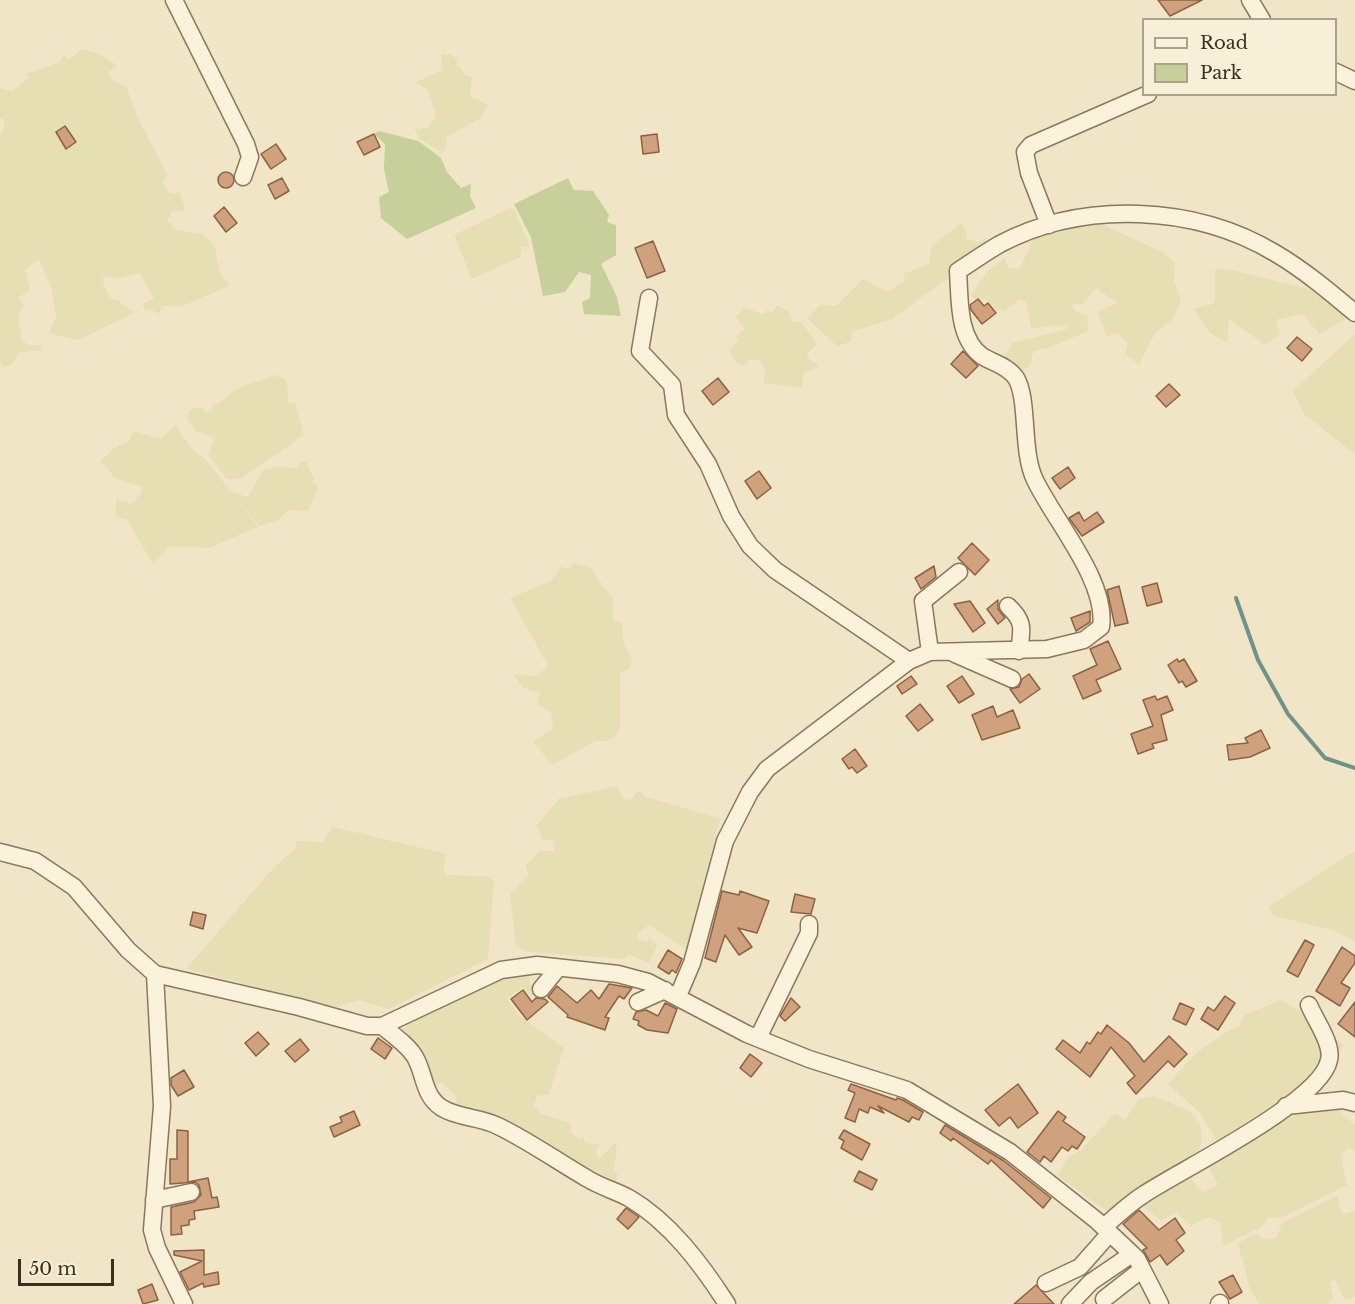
<!DOCTYPE html>
<style>
body{margin:0}
#map{position:relative;width:1355px;height:1304px;overflow:hidden;background:#f0e5c7;font-family:"Libre Baskerville",serif}
canvas{display:block}
.legend{position:absolute;left:1142px;top:18px;width:195px;height:78px;box-sizing:border-box;background:#f7efd7;border:2px solid #ada28e;margin:0;padding:8px 10px;list-style:none;font-size:18px;color:#3d2f20}
.legend li{display:flex;align-items:center;gap:12px;height:30px}
.legend b{width:30px;border:2px solid #ada28e}
.scale{position:absolute;left:18px;top:1259px;width:96px;height:27px;box-sizing:border-box;border:3px solid #3d2f20;border-top:0;padding-left:8px;font-size:18px;line-height:21px;white-space:nowrap;color:#3d2f20;-webkit-text-stroke:4px #f7efd7;paint-order:stroke}
</style>
<div id="map">
<canvas width="1355" height="1304"></canvas>
<ul class="legend">
<li><b style="height:8px;background:#faf2db"></b>Road</li>
<li><b style="height:16px;background:#c7cf9a"></b>Park</li>
</ul>
<div class="scale">50 m</div>
</div>
<script>
const ctx = document.querySelector('canvas').getContext('2d');
ctx.lineJoin = 'round';
function fillPath(path, color) {
  ctx.fillStyle = color;
  ctx.fill(path, 'evenodd');
}
function strokePath(path, color, width, dash) {
  ctx.strokeStyle = color;
  ctx.lineWidth = width;
  ctx.lineCap = dash ? 'butt' : 'round';
  ctx.setLineDash(dash || []);
  ctx.stroke(path);
}
fillPath(new Path2D(`
 M82,49l16,4 19,13 -9,6 7,10 11,4 10,28 31,61 -5,8 10,11 8,-2 5,18 -13,2 -5,8 10,10 25,4 12,10 5,26 10,16 -46,20h-21l-3,8 -7,-4 -6,1 -3,-7 11,-6 -14,-25 -18,5 -19,-1v7l7,14 9,3 15,12 -56,27 -29,-7 7,-17 -4,-26 -13,-31 -14,11 5,20 -11,7 5,9 -6,10 4,24 6,5h14l-2,5 -21,3 -7,12 -9,2 -3,-5v-227l5,-8 -2,-8 -3,-1v-30l12,3 17,-13 -3,-4 34,-12 3,-7 6,5z
 M450,54l8,6 -2,6 7,3v5l9,3 -2,19 18,9 -6,12 -35,20 -1,12 -4,4 -23,-15 -4,-9 12,-1 9,-11 -8,-27 -12,-8 26,-12 -1,-15z
 M510,208l5,3 15,36h-8l-2,10 -48,22 -18,-44z
 M1069,209l93,43 13,11 -1,19 7,17 -9,21 -18,14 -15,31 -14,-11 3,-11 -12,-10 -9,4 -10,-25 21,-9 -22,-15 -12,15 -12,2 3,6 12,4 1,16 -37,16 -18,4 -3,15 -16,10 -14,-10 12,-23 55,-14 1,-4 -37,3 -5,-26 -6,-3 -16,12 -8,-2 -11,-11 -7,6 -7,-9 16,-23 18,-14 3,10h12l17,-36z
 M961,223l5,7 1,9 11,3 12,-6 -46,45 -52,38 -40,13 -1,10 -14,4 -30,-28 13,-13 16,1 27,-27 24,13 17,-11 1,-8 24,-9 2,-17z
 M1215,269l18,1 95,24 27,20 -36,20 -16,-20 -27,6 4,14 -15,11 -36,-26 -2,24 -17,-10 -16,-24 21,-6z
 M777,305l11,6 5,11h8l16,22 -11,11 6,7h4l2,5 -15,7 -1,14 -38,-5 1,-14 -6,-9h-10l-6,6 -6,-3 -8,-13 9,-10 -2,-4 9,-7 -9,-12 8,-9 20,6 3,-4 5,2z
 M1355,334v120l-51,-40 -11,-23z
 M277,375l10,6 1,22h7l9,32 -64,44h-13l-19,-25 7,-16 -19,-7 -8,-11 1,-10 13,-3 2,5 7,-1 2,-7h5l18,-15z
 M175,425l17,24 14,11 24,31 18,6 15,-27 15,-4 13,2 7,-1 2,-5h6l8,17 -2,4 4,1 2,3 -8,21 -3,3 -19,-1 -10,10 -19,6 -22,-27 21,28 -49,21 -39,-2 -17,18 -26,-44 -11,-4v-17l15,5 9,-9 3,-8 -28,-9 -14,-17 12,-12 15,-7 6,-11 27,8z
 M573,563l18,5 12,19 10,10v22l9,4 2,21 8,16 -2,8 -10,5v53l-4,11 -10,4h-11l-43,24 -19,-24 20,-12 -2,-17 -14,-8 3,-11 -17,-5 -10,-14 24,2 11,-11 -38,-67 41,-17 10,-14 8,3z
 M617,786l7,13 7,1 8,-10 5,6 76,23 -34,130 -37,-24 -11,8 -1,5 9,4 4,-4 7,7 -8,18 -21,-9 -3,5 -96,-7 -13,-6 -6,-52 18,-18 -2,-11 14,-14h14l1,-10 -12,-1 -6,-15 22,-26z
 M333,827l114,27 -4,16 4,5 38,1 9,4 -6,79 -99,50 -31,-9 -22,7 -150,-38 88,-102 22,-19v-7l27,1z
 M1355,851v91l-19,-11 -62,-15 -5,-10z
 M528,970l2,15 8,8 -7,4 -9,-10 -15,12 10,15 47,34 -15,46 -12,2 -3,10 6,7 30,10 1,10 9,6 3,-3 2,7 15,2 -5,7 4,7 16,-16 2,3 -3,25 4,1 -5,17 -156,-83 -2,-11 -13,-12 -11,1 -36,-51 95,-58z
 M1281,1000l21,12 42,33 -45,52 -80,47 -20,-32 -31,-28 26,-29 29,-21 15,-7 7,-12z
 M1154,1096l36,15 10,13 2,14 -3,11 -8,9 -80,56 -53,-38 9,-18 14,-8 34,-37 10,7 14,-21z
 M1352,1103l-12,9 15,13v25l-7,-2 -7,7 6,30 -66,33 -13,-1 -7,10 -38,19 -3,-24 -12,-5 -17,9 -15,-14 -14,9 -23,-18 46,-33 17,23 16,-9 -14,-25 87,-53z
 M1337,1196l5,18 13,-3v86l-10,3 -10,-20 -5,2 3,17 -6,5h-68l-9,-15 -12,-46 18,-9 9,6 11,-2 6,-15z`), '#e6dfb4');
fillPath(new Path2D(`
 M379,131l39,10 23,17 6,14 14,16 10,-4 -1,12 6,12 -69,31 -26,-21 -2,-21 10,-5 -5,-23 1,-25 -11,-10z
 M568,178l6,12 19,1 16,24 -2,7 9,3v30l-15,9 16,33 4,19 -37,-2 -2,-12 8,-4 1,-23 -12,-3 -14,20 -22,4 -12,-59 -17,-33z`), '#c7cf9a');
strokePath(new Path2D(`
 M1236,598l22,62 30,54 37,44 30,10`), '#6f938b', 4);
const building = new Path2D(`
 M1158,0h44l-32,16z
 M65,126l11,16 -10,7 -10,-17z
 M374,134l6,13 -16,8 -7,-13z
 M657,134l2,18 -16,2 -2,-18z
 M276,144l10,15 -15,10 -10,-15z
 M218 180a8 8 0 1 1 16 0a8 8 0 1 1-16 0Z
 M282,178l7,13 -14,8 -7,-14z
 M224,207l13,16 -11,9 -12,-16z
 M653,241l12,30 -18,7 -12,-30z
 M978,299l6,7 4,-3 8,10 -14,11 -11,-14 -1,-5z
 M1297,337l15,12 -10,12 -15,-13z
 M963,351l15,15 -12,12 -15,-14z
 M718,378l11,14 -16,13 -11,-14z
 M1169,384l11,11 -14,12 -10,-11z
 M1068,467l7,11 -15,11 -8,-11z
 M759,471l12,17 -14,11 -12,-18z
 M1079,512l5,9 13,-9 7,10 -22,14 -13,-18z
 M972,543l17,17 -14,15 -17,-17z
 M934,566l2,11 -15,12 -6,-11z
 M1157,583l5,19 -15,4 -5,-19z
 M1119,586l9,37 -13,3 -8,-36z
 M998,600v9l7,9 -7,6 -11,-15z
 M970,601l15,22 -12,9 -19,-28z
 M1090,611v11l-14,9 -5,-13z
 M1108,641l13,28 -25,11 5,11 -18,8 -10,-23 24,-11 -7,-16z
 M1177,659l2,3 5,-3 13,22 -11,6 -4,-6 -3,2 -11,-18z
 M1029,674l11,15 -20,14 -10,-14 9,-2 3,-8z
 M911,676l6,8 -15,10 -5,-8z
 M962,676l12,18 -15,9 -12,-17z
 M1155,696l2,4 10,-4 6,14 -12,5 6,25 -15,4 2,4 -16,6 -7,-20 22,-8 -10,-26z
 M920,704l13,16 -15,11 -12,-15z
 M993,706l4,11 16,-7 7,18 -38,12 -10,-25z
 M1261,730l9,18 -20,9 -21,3 -2,-15 21,-2 -3,-5z
 M855,749l12,17 -10,7 -5,-6 -3,2 -7,-10z
 M722,891l17,4 1,-4 29,10 -12,32 -19,-5 14,19 -13,8 -14,-20 -9,27 -11,-4z
 M795,894l20,5 -4,15 -20,-2z
 M193,912l13,3 -3,14 -13,-4z
 M1305,940l9,5 -16,32 -11,-6z
 M1342,947l13,9v7l-14,20 9,5 -10,18 -24,-15z
 M668,950l14,9 -6,14 -4,-3 -3,4 -11,-7z
 M609,984l23,4 -8,11 -5,-3 -14,21 4,1 -4,12 -38,-13 1,-2 -20,-18 9,-11 20,17 14,-13 8,9z
 M523,990l9,12 4,-4 9,1 3,3 -21,18 -16,-21z
 M1225,996l10,7 -17,27 -17,-11 7,-12 6,4z
 M791,998l9,9 -15,14 -5,-5z
 M1355,1002v35l-17,-13z
 M665,1003l12,6 -9,24 -21,-3 -9,-5 1,-4 -6,-2 3,-7 10,-2 12,6z
 M1180,1003l14,6 -8,16 -13,-6z
 M1107,1025l22,18 15,19 25,-26 18,18 -13,13 -6,-6 -32,33 -9,-11 8,-7 -24,-29 -21,30 -34,-28 7,-9 17,13 7,-11 3,2 8,-12 3,2z
 M258,1032l11,12 -13,12 -11,-13z
 M378,1038l14,10 -7,11 -14,-10z
 M300,1039l9,11 -14,12 -10,-11z
 M750,1054l12,9 -11,14 -11,-9z
 M184,1070l10,17 -16,9 -7,-11v-7z
 M851,1084l45,16 1,-2 6,2 20,12 -4,8 -7,-3 -3,5 -31,-16 6,7 -14,-6 -2,6 -9,-4 -4,13 -10,-4 10,-25 -7,-3z
 M1018,1084l20,29 -20,15 -8,-11 -11,9 -14,-16z
 M354,1111l6,14 -26,12 -4,-10 12,-5 -2,-5z
 M1058,1111l8,6 -3,4 22,16 -8,12 -5,-3 -4,5 -6,-4 -11,15 -7,-6 -4,6 -13,-10z
 M945,1125l59,36 47,37 -8,10 -52,-48 -3,4 -35,-26 -2,3 -11,-8z
 M177,1130l11,1v51l20,-4 4,20 5,-1 2,10 -25,4 1,8 -6,1v5l-8,1 1,8 -11,1v-28l23,-5 7,-7 -2,-10 -4,-3 -25,2v-25h7z
 M844,1130l26,14 -8,16 -21,-12 3,-7 -5,-3z
 M859,1171l18,9 -5,10 -18,-9z
 M626,1208l13,9 -11,12 -11,-10z
 M1139,1210l20,20 16,-12 10,15 -9,7 8,11 -17,14 -7,-10 -10,7 -7,-12 4,-2 -24,-24z
 M204,1250v25l14,-3 1,12 -15,3 -1,-4 -14,7 -9,-18 22,-11 -28,-6v-4z
 M1233,1275l9,17 -12,7 -11,-17z
 M152,1284l6,16 -15,4 -5,-14z
 M1036,1285l18,19h-40z`);
fillPath(building, '#cfa17c');
strokePath(building, '#8d6141', 1.5);
const minor = new Path2D(`
 M174,0l72,144 4,13 -7,20
 M1250,0l12,20
 M1336,72l19,9
 M1049,225l-20,-52 -4,-21 6,-7 117,-51
 M649,298l-9,53 32,34 4,30 32,49 23,52 19,30 25,24 134,91
 M1008,606c17,16 14,23 11,45
 M930,652l-7,-51 36,-29
 M955,654l57,25
 M0,852l35,9 39,26 54,63 27,24 144,33 68,19h15l119,-56 36,-5 81,9 30,8 99,52 62,25 98,31 103,62 86,68 36,34 5,5 23,45
 M155,974l7,132 -10,124 5,18 27,56
 M541,989l17,-21
 M678,996l14,-33 33,-122 25,-49 17,-23 142,-108 21,-9 117,-3 37,-9 17,-13c7,-45 -47,-107 -66,-147 -14,-28 -6,-81 -19,-102 -8,-12 -23,-15 -34,-22 -25,-18 -22,-58 -24,-85 14,-9 28,-19 42,-27 84,-44 195,-39 275,9 29,17 55,39 80,60
 M638,1002l27,-12
 M382,1026c11,9 26,19 33,31 10,17 8,39 27,51 16,10 38,9 56,18 31,15 59,35 90,53 13,8 28,12 41,19 41,24 73,67 98,106
 M758,1038l51,-105v-9
 M1286,1106l57,-6 12,3
 M154,1200l37,-8
 M1104,1227c12,-11 25,-23 39,-32 37,-25 178,-93 186,-135 4,-16 -14,-40 -20,-55
 M1046,1283l34,-16 30,-34
 M1104,1299l32,-25
 M1070,1304l21,-22 41,-28
 M1219,1304l1,-1`);
strokePath(minor, '#8d775c', 19);
strokePath(minor, '#faf2db', 16);
</script>
